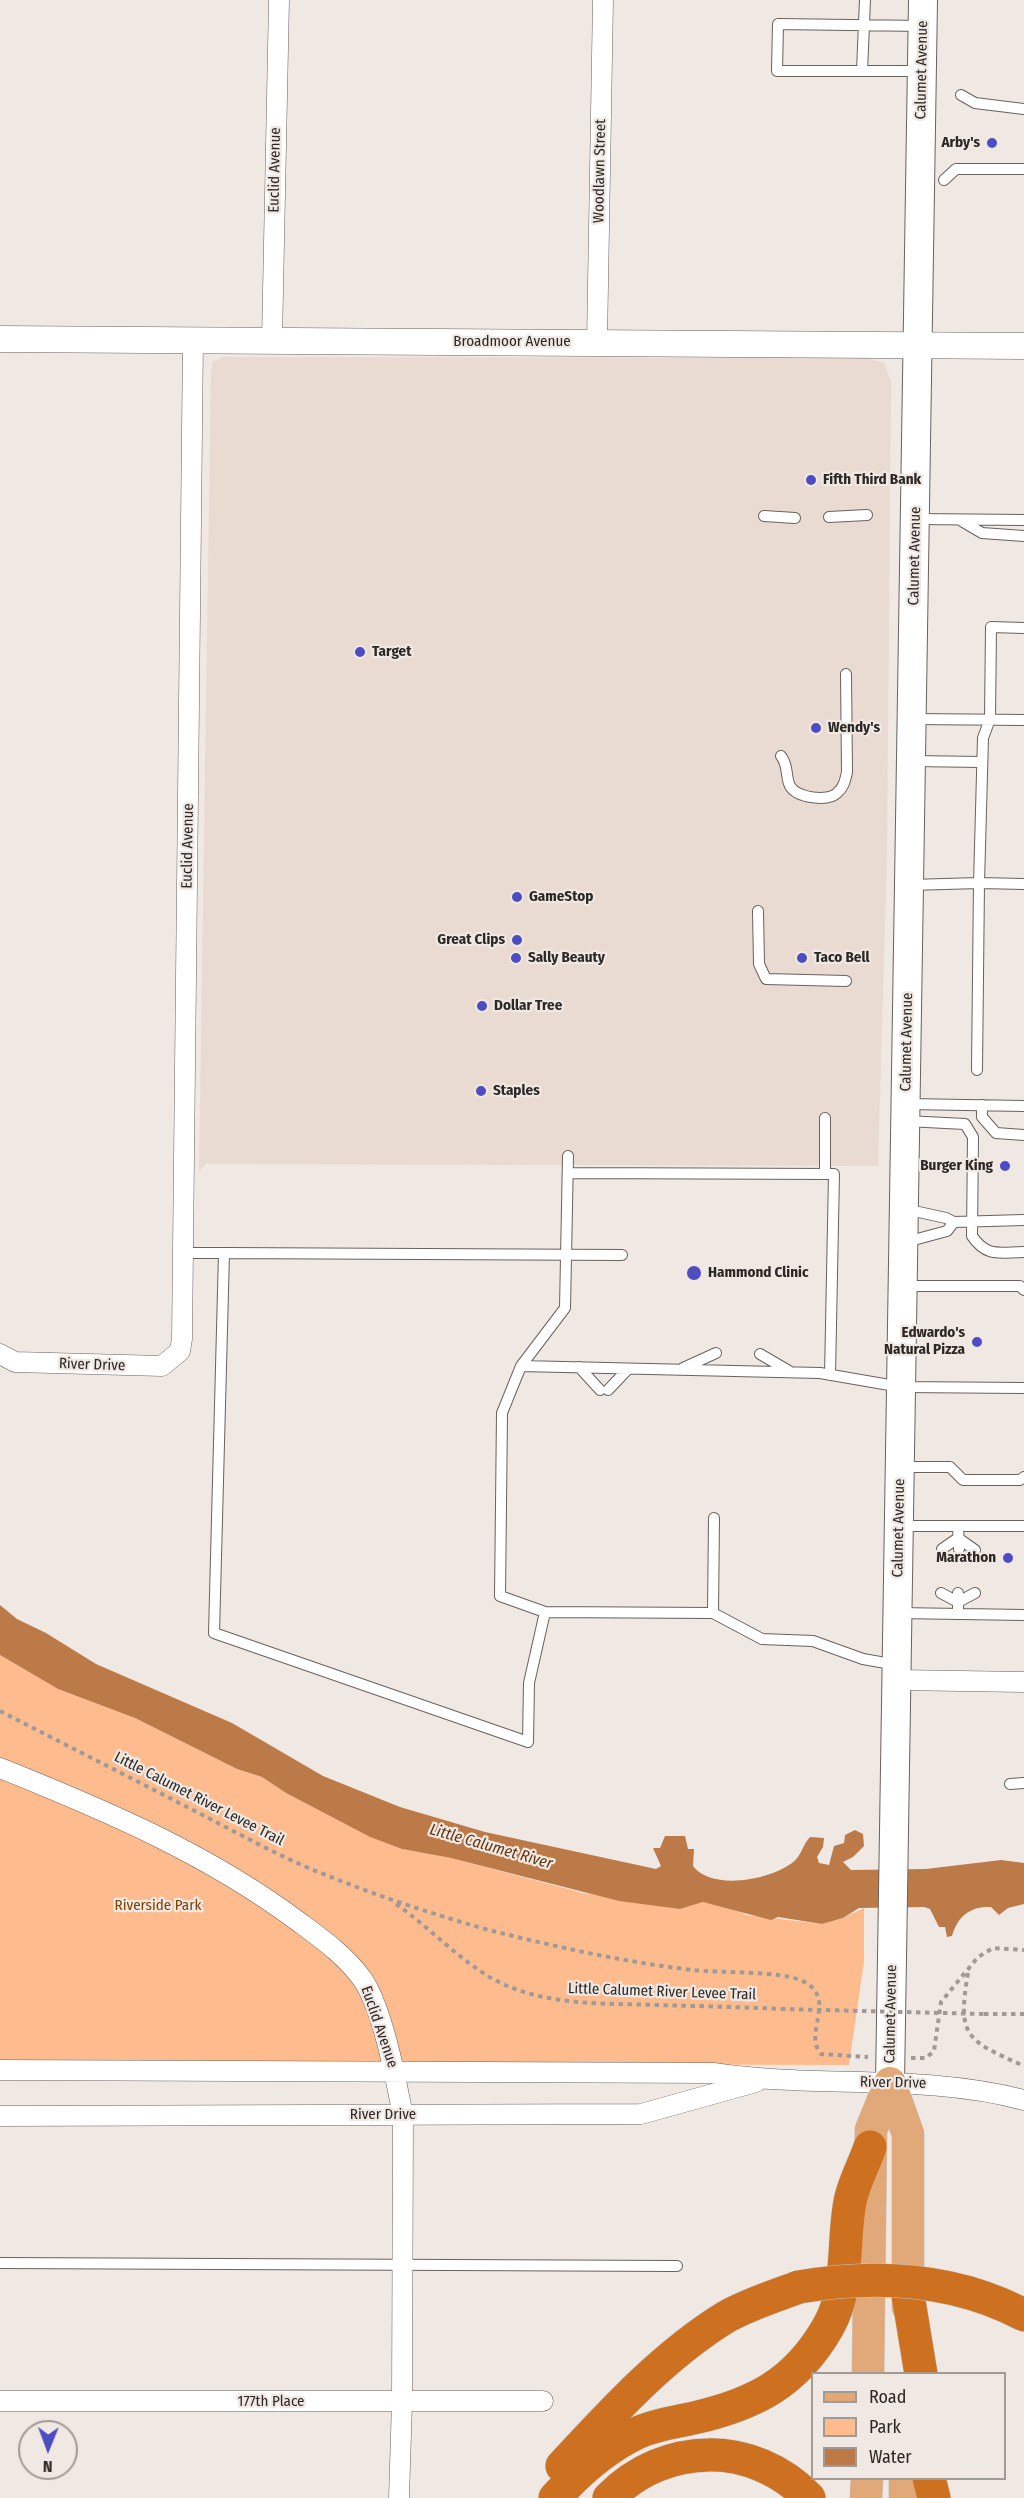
<!DOCTYPE html>
<style>
body{margin:0}
#map{position:relative;width:1024px;height:2498px;overflow:hidden;background:#f0e8e3;font-family:"Fira Sans Condensed",sans-serif}
canvas{display:block}
.legend{position:absolute;left:811px;top:2372px;width:195px;height:108px;box-sizing:border-box;background:#f0e8e3;border:2px solid #a19b97;margin:0;padding:8px 10px;list-style:none;font-size:18px;color:#2b2826}
.legend li{display:flex;align-items:center;gap:12px;height:30px}
.legend b{width:30px;border:2px solid #a19b97}
.north{position:absolute;left:18px;top:2420px;width:60px;height:60px;box-sizing:border-box;background:#f0e8e3;border:2px solid #a19b97;border-radius:50%;rotate:181deg;font-size:16px;font-weight:700;line-height:24px;text-align:center;color:#2b2826}
.north::after{content:'';display:block;margin:auto;width:21px;height:27px;background:#4e4cc2;clip-path:polygon(50% 0,100% 100%,50% 72%,0 100%)}
</style>
<div id="map">
<canvas width="1024" height="2498"></canvas>
<ul class="legend">
<li><b style="height:8px;background:#e1a979"></b>Road</li>
<li><b style="height:16px;background:#febc8e"></b>Park</li>
<li><b style="height:16px;background:#bd7a49"></b>Water</li>
</ul>
<div class="north">N</div>
</div>
<script>
const ctx = document.querySelector('canvas').getContext('2d');
ctx.lineJoin = 'round';
function fillPath(path, color) {
  ctx.fillStyle = color;
  ctx.fill(path, 'evenodd');
}
function strokePath(path, color, width, dash) {
  ctx.strokeStyle = color;
  ctx.lineWidth = width;
  ctx.lineCap = dash ? 'butt' : 'round';
  ctx.setLineDash(dash || []);
  ctx.stroke(path);
}
function label(font, color, halo, rows, align = 'center') {
  ctx.font = font + ' "Fira Sans Condensed",sans-serif';
  ctx.lineWidth = 4.5;
  ctx.setLineDash([]);
  ctx.textBaseline = 'middle';
  ctx.strokeStyle = halo;
  ctx.fillStyle = color;
  for (const [text, x, y, turn = 0] of rows) {
    ctx.save();
    ctx.translate(x, y);
    ctx.rotate((+turn || 0) * Math.PI / 180);
    ctx.textAlign = isNaN(turn) ? turn : align;
    if (halo) ctx.strokeText(text, 0, 0);
    ctx.fillText(text, 0, 0);
    ctx.restore();
  }
}
fillPath(new Path2D(`
 M223,357l644,1 17,5 7,19 -4,472 -9,312 -672,-2 -7,8 12,-802 2,-8z`), '#e9dad2');
fillPath(new Path2D(`
 M0,1655l58,34 77,29 102,51 25,8 24,16 84,44 32,12 49,9 132,35 97,16 23,-7 30,6 13,7 76,9 21,-6 21,-10v53l-15,104 -849,-2z`), '#febc8e');
fillPath(new Path2D(`
 M0,1605l17,14 29,14 50,31 136,59 91,53 77,31 85,25 171,37 5,-3 -8,-18h7l5,-12h20l3,13h6l-1,17c19,25 76,14 99,-3 10,-7 10,-18 18,-26l14,1 -1,9 -6,10 2,6 10,2 5,-19 10,-3 1,-8 10,-5 8,4 1,12 -11,11 -10,5 8,8 75,-1 75,-9 23,3v41l-16,4 -9,7 -8,-8c-21,-1 -33,9 -39,29l-5,1 -2,-10h-6l-9,-18 -6,-2 -65,1 -16,10 -21,6 -44,-7 -7,3 -68,-18 -23,7 -61,-8 -168,-43 -49,-9 -32,-12 -84,-44 -24,-16 -25,-8 -102,-51 -77,-29 -58,-34z`), '#bd7a49');
const service = new Path2D(`
 M862,71l3,-71
 M920,71h-143l1,-47 145,2
 M961,95l14,8 49,6
 M944,180l12,-11h68
 M764,516l31,2
 M829,517l38,-2
 M916,519l108,1
 M960,520l22,13 42,3
 M1024,628l-33,-1 -1,92 -7,19 -4,145 45,1
 M913,719l111,1
 M781,756c8,10 4,20 9,30 7,12 38,16 47,7 7,-6 8,-12 10,-21l-1,-98
 M913,761l69,1
 M910,885l69,-2 -2,187
 M758,911l1,53 7,15 80,2
 M908,1104l116,2
 M982,1105v12l14,16 28,2
 M825,1118v56
 M906,1121l59,3 8,13 -1,99c15,22 28,16 52,16
 M568,1173l266,1 -4,201
 M905,1209l41,9 8,4 70,-2
 M906,1242l41,-11 7,-9
 M183,1253h41l-10,380 314,109 1,-59 16,-71 168,1 49,26 51,2 50,18 34,6
 M224,1253l398,2
 M903,1286h117l4,4
 M760,1354l29,17
 M521,1366l299,7 81,14 123,1
 M579,1367l21,23
 M683,1368l33,-15
 M608,1390l20,-21
 M902,1467h48l13,13h57l4,-3
 M901,1526h57l1,23
 M958,1526h66
 M958,1538l17,12
 M942,1549l16,-11
 M941,1593l17,9
 M958,1602l17,-9
 M545,1612l-45,-16 2,-183 19,-47 44,-58 3,-152
 M713,1613l1,-95
 M898,1613l126,2
 M958,1614v-21
 M1010,1784l14,-1
 M0,2263l677,3`);
const minor = new Path2D(`
 M272,340l7,-340
 M597,342l6,-342
 M0,1354l15,8 147,4 18,-15 2,-12 11,-999
 M897,1680l127,2
 M0,1768c105,42 208,86 299,154 23,17 47,34 64,58 20,30 33,100 40,136l-1,286 -3,96
 M0,2070l713,3c104,16 209,0 311,27
 M0,2116l641,-2 115,-32
 M0,2401h543`);
const tertiary = new Path2D(`
 M0,339l1024,7`);
const secondary = new Path2D(`
 M890,2083l33,-2083`);
const primary = new Path2D(`
 M890,2083l18,51v173
 M868,2374l3,-244 19,-47
 M866,2498l1,-20
 M905,2498v-20`);
const motorway = new Path2D(`
 M908,2295l13,79
 M562,2466c49,-53 102,-111 164,-149 23,-13 49,-21 73,-30
 M929,2478l5,20
 M555,2498c23,-26 51,-50 82,-65 17,-8 39,-11 57,-15 61,-14 102,-35 134,-91 22,-38 14,-83 22,-125 3,-18 14,-37 20,-55
 M609,2498c56,-57 144,-58 200,0`);
strokePath(service, '#69625e', 12);
strokePath(minor, '#69625e', 21);
strokePath(tertiary, '#69625e', 27);
strokePath(secondary, '#69625e', 30);
strokePath(primary, '#c8c7c7', 33);
strokePath(motorway, '#c8c7c7', 34);
strokePath(new Path2D(`
 M0,1711c64,33 129,66 193,99 39,20 78,42 118,59 58,24 117,44 178,61 67,17 135,32 204,40 27,3 85,1 107,10 40,16 2,53 21,74l47,3
 M396,1904c33,23 62,55 97,75 50,27 106,24 161,26 42,1 85,2 127,4
 M968,1973c-11,64 -2,67 56,93
 M984,2014h40
 M911,2058h15l8,-7 7,-49 37,-45 15,-9 31,2`), '#a09a96', 4, [4.5, 4.5]);
strokePath(service, '#fff', 10);
strokePath(minor, '#fff', 20);
strokePath(tertiary, '#fff', 26);
strokePath(secondary, '#fff', 28);
strokePath(primary, '#e1a979', 32);
strokePath(motorway, '#cd7020', 33);
const motorwayBridge = new Path2D(`
 M799,2287c77,-13 155,-9 225,28`);
strokePath(motorwayBridge, '#c8c7c7', 34, []);
strokePath(new Path2D(`
 M781,2009l203,5`), '#a09a96', 4, [4.5, 4.5]);
strokePath(motorwayBridge, '#cd7020', 33);
for (const [x, y, r, color] of [
 [992,143,6,"#4e4cc2"],
 [811,480,6,"#4e4cc2"],
 [360,652,6,"#4e4cc2"],
 [816,728,6,"#4e4cc2"],
 [517,897,6,"#4e4cc2"],
 [517,940,6,"#4e4cc2"],
 [516,958,6,"#4e4cc2"],
 [802,958,6,"#4e4cc2"],
 [482,1006,6,"#4e4cc2"],
 [481,1091,6,"#4e4cc2"],
 [1005,1166,6,"#4e4cc2"],
 [694,1273,8,"#4e4cc2"],
 [977,1342,6,"#4e4cc2"],
 [1008,1558,6,"#4e4cc2"]
]) {
  const dot = new Path2D();
  dot.arc(x, y, r, 0, 2 * Math.PI);
  ctx.fillStyle = color;
  ctx.fill(dot);
  strokePath(dot, '#f0e8e3', 2);
}
label('15px', '#2b2826', '#f0e8e3', [
 ["Calumet Avenue",922,70,-89],
 ["Euclid Avenue",275,170,-89],
 ["Woodlawn Street",600,171,-89],
 ["Broadmoor Avenue",512,342],
 ["Calumet Avenue",915,556,-89],
 ["Euclid Avenue",188,846,-89],
 ["Calumet Avenue",907,1042,-89],
 ["River Drive",92,1365,2],
 ["Calumet Avenue",899,1528,-89],
 ["Little Calumet River Levee Trail",199,1799,27],
 ["Little Calumet River Levee Trail",662,1992,2],
 ["Calumet Avenue",891,2014,-89],
 ["Euclid Avenue",379,2027,71],
 ["River Drive",893,2083,1],
 ["River Drive",383,2115],
 ["177th Place",271,2402]
]);
label('bold 15px', '#2b2826', '#f0e8e3', [
 ["Arby's",980,143,"right"],
 ["Fifth Third Bank",823,480],
 ["Target",372,652],
 ["Wendy's",828,728],
 ["GameStop",529,897],
 ["Great Clips",505,940,"right"],
 ["Sally Beauty",528,958],
 ["Taco Bell",814,958],
 ["Dollar Tree",494,1006],
 ["Staples",493,1091],
 ["Burger King",993,1166,"right"],
 ["Hammond Clinic",708,1273],
 ["Edwardo's",965,1333,"right"],
 ["Natural Pizza",965,1350,"right"],
 ["Marathon",996,1558,"right"]
], 'left');
label('15px', '#7f4000', '#f0e8e3', [
 ["Riverside Park",158,1906]
]);
label('italic 16px', '#61340e', '#f0e8e3', [
 ["Little Calumet River",491,1847,16]
]);
</script>
